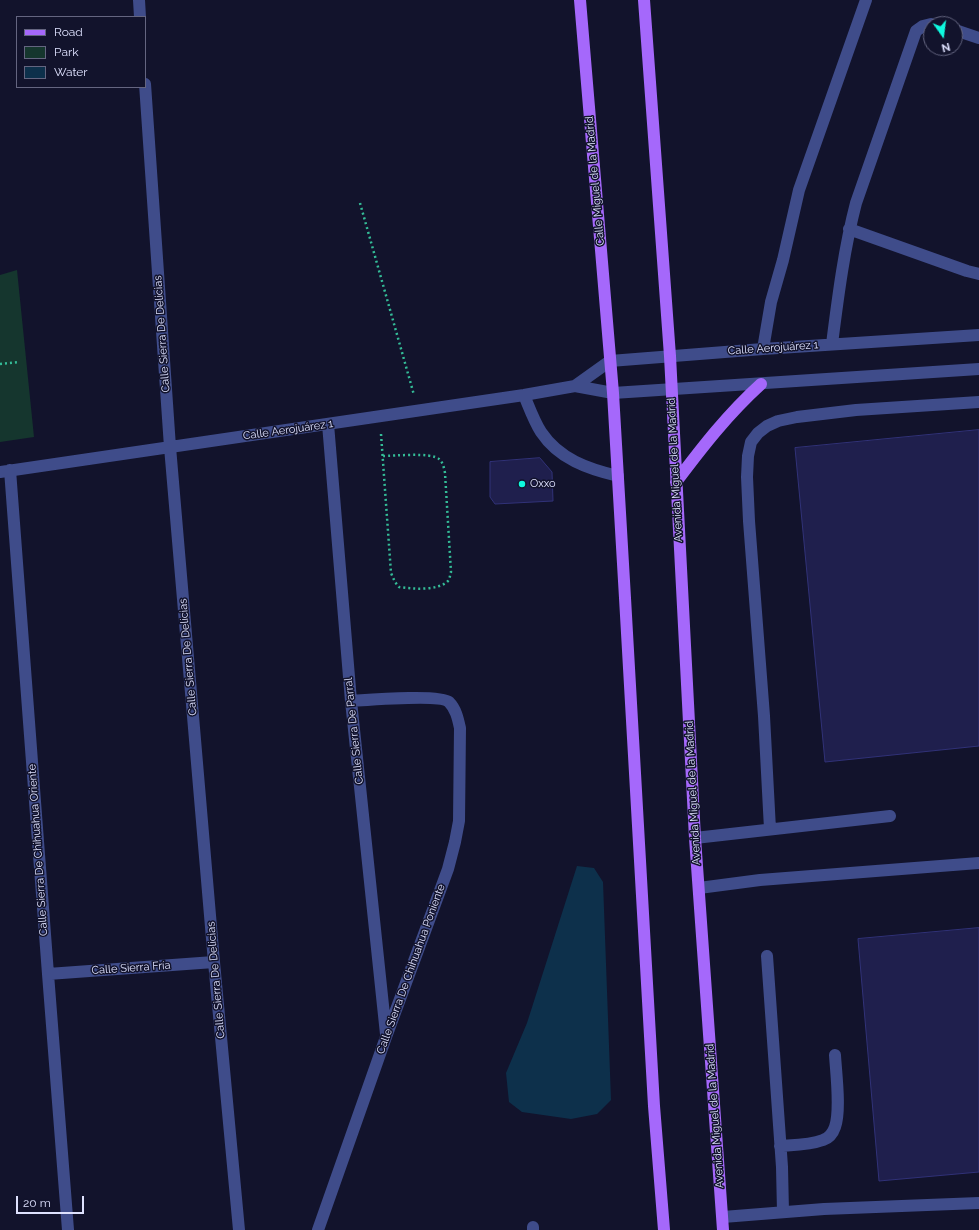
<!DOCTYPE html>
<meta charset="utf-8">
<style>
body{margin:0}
#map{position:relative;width:979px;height:1230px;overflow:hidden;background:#12132c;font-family:Raleway,sans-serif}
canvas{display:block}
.legend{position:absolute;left:16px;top:16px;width:130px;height:72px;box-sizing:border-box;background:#12132c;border:1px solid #646580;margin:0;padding:5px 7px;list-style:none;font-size:12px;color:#dee1fe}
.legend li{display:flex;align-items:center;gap:8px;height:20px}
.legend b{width:20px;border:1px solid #646580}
.north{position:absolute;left:923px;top:16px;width:40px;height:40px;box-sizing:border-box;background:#12132c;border:1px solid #646580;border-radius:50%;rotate:166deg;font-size:11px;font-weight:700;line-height:16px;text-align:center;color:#dee1fe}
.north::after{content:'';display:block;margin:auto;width:14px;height:18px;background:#0ff9df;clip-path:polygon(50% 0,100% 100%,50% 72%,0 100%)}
.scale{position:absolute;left:16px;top:1196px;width:68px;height:18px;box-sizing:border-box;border:2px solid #dee1fe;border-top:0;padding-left:5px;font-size:12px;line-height:14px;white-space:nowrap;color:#dee1fe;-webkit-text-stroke:3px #12132c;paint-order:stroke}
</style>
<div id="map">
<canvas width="979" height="1230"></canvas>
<ul class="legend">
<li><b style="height:5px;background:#a568fb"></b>Road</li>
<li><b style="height:11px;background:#15362e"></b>Park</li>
<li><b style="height:11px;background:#0d304b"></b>Water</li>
</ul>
<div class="north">N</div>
<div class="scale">20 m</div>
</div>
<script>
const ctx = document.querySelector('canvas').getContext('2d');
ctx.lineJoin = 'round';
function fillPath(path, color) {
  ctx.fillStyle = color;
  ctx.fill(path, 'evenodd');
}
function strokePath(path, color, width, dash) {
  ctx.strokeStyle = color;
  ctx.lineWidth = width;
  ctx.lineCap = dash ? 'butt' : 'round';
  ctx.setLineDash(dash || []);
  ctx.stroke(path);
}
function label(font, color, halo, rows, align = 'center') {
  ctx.font = font + ' Raleway,sans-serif';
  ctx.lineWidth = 3;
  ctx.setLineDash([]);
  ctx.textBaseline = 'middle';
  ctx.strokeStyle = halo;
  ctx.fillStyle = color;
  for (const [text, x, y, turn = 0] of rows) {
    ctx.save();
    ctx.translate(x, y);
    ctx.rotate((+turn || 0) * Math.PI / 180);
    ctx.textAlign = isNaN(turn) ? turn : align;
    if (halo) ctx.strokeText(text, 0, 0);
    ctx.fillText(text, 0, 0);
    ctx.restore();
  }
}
fillPath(new Path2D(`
 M17,270l17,167 -34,5v-167z`), '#15362e');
fillPath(new Path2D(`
 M577,866l17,2 9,14 8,218 -14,14 -26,5 -49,-7 -13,-10 -3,-29 21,-50z`), '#0d304b');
const building = new Path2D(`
 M979,430v316l-154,16 -30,-314z
 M540,458l12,14 1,29 -58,3 -5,-7v-35z
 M979,928v244l-100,9 -21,-242z`);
fillPath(building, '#1f1f4d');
strokePath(building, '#313278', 1);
strokePath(new Path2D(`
 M360,203l54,192
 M0,364l19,-2
 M381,434l10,139 4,9 4,5c13,2 39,4 49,-6 2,-3 2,-6 3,-9l-6,-99c-1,-5 -2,-11 -6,-14 -9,-7 -44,-3 -56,-3`), '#34bc97', 2.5, [2, 3]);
strokePath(new Path2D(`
 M139,0l1,17
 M955,30l24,8
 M145,84l25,363 44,515 25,268
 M849,229l118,42 12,3
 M832,344c6,-47 12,-95 24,-141l60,-172 7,-5 8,-2
 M763,349l8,-47 12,-42 16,-70 67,-190
 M575,386l35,-25 153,-12 216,-14
 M524,395c5,12 10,26 17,37 18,27 47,37 77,44
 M328,424l23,277 35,333
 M10,470l38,504 20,256
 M0,472l524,-77 51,-9 38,7 366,-24
 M770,829l-6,-113 -15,-195 -2,-44 1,-21 3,-14 7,-9 9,-7 11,-5 19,-4 59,-7 123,-8
 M695,838l195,-22
 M699,888l61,-8 219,-17
 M767,956l15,211 1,45
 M48,974l166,-12
 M780,1146c14,-1 30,-1 43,-6 6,-2 10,-7 12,-13 6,-17 1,-54 0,-72
 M723,1217l101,-8 155,-6
 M318,1230l68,-193 62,-168 7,-27 4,-21 1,-93c-2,-9 -4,-19 -11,-26 -9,-8 -82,-2 -98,-1
 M533,1230v-3`), '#3f4c8a', 12);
strokePath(new Path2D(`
 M580,0l33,393 12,205 29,508 10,124
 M644,0l26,356 25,482 28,392
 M676,482c27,-36 52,-68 85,-98`), '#a568fb', 12);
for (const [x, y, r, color] of [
 [522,484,4,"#0ff9df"]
]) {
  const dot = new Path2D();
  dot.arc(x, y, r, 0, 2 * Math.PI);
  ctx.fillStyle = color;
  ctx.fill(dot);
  strokePath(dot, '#12132c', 1.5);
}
label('11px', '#dee1fe', '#12132c', [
 ["Calle Miguel de la Madrid",595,181,-95],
 ["Calle Sierra De Delicias",162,334,-94],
 ["Calle Aerojuárez 1",773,348,-4],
 ["Calle Aerojuárez 1",288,430,-8],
 ["Avenida Miguel de la Madrid",675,470,-93],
 ["Calle Sierra De Delicias",188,657,-95],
 ["Calle Sierra De Parral",354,731,-96],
 ["Avenida Miguel de la Madrid",693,793,-93],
 ["Calle Sierra De Chihuahua Oriente",38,850,-94],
 ["Calle Sierra Fría",131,968,-4],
 ["Calle Sierra De Chihuahua Poniente",411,969,-70],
 ["Calle Sierra De Delicias",216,980,-95],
 ["Avenida Miguel de la Madrid",715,1116,-94]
]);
label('11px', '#dee1fe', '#12132c', [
 ["Oxxo",530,484]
], 'left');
</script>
